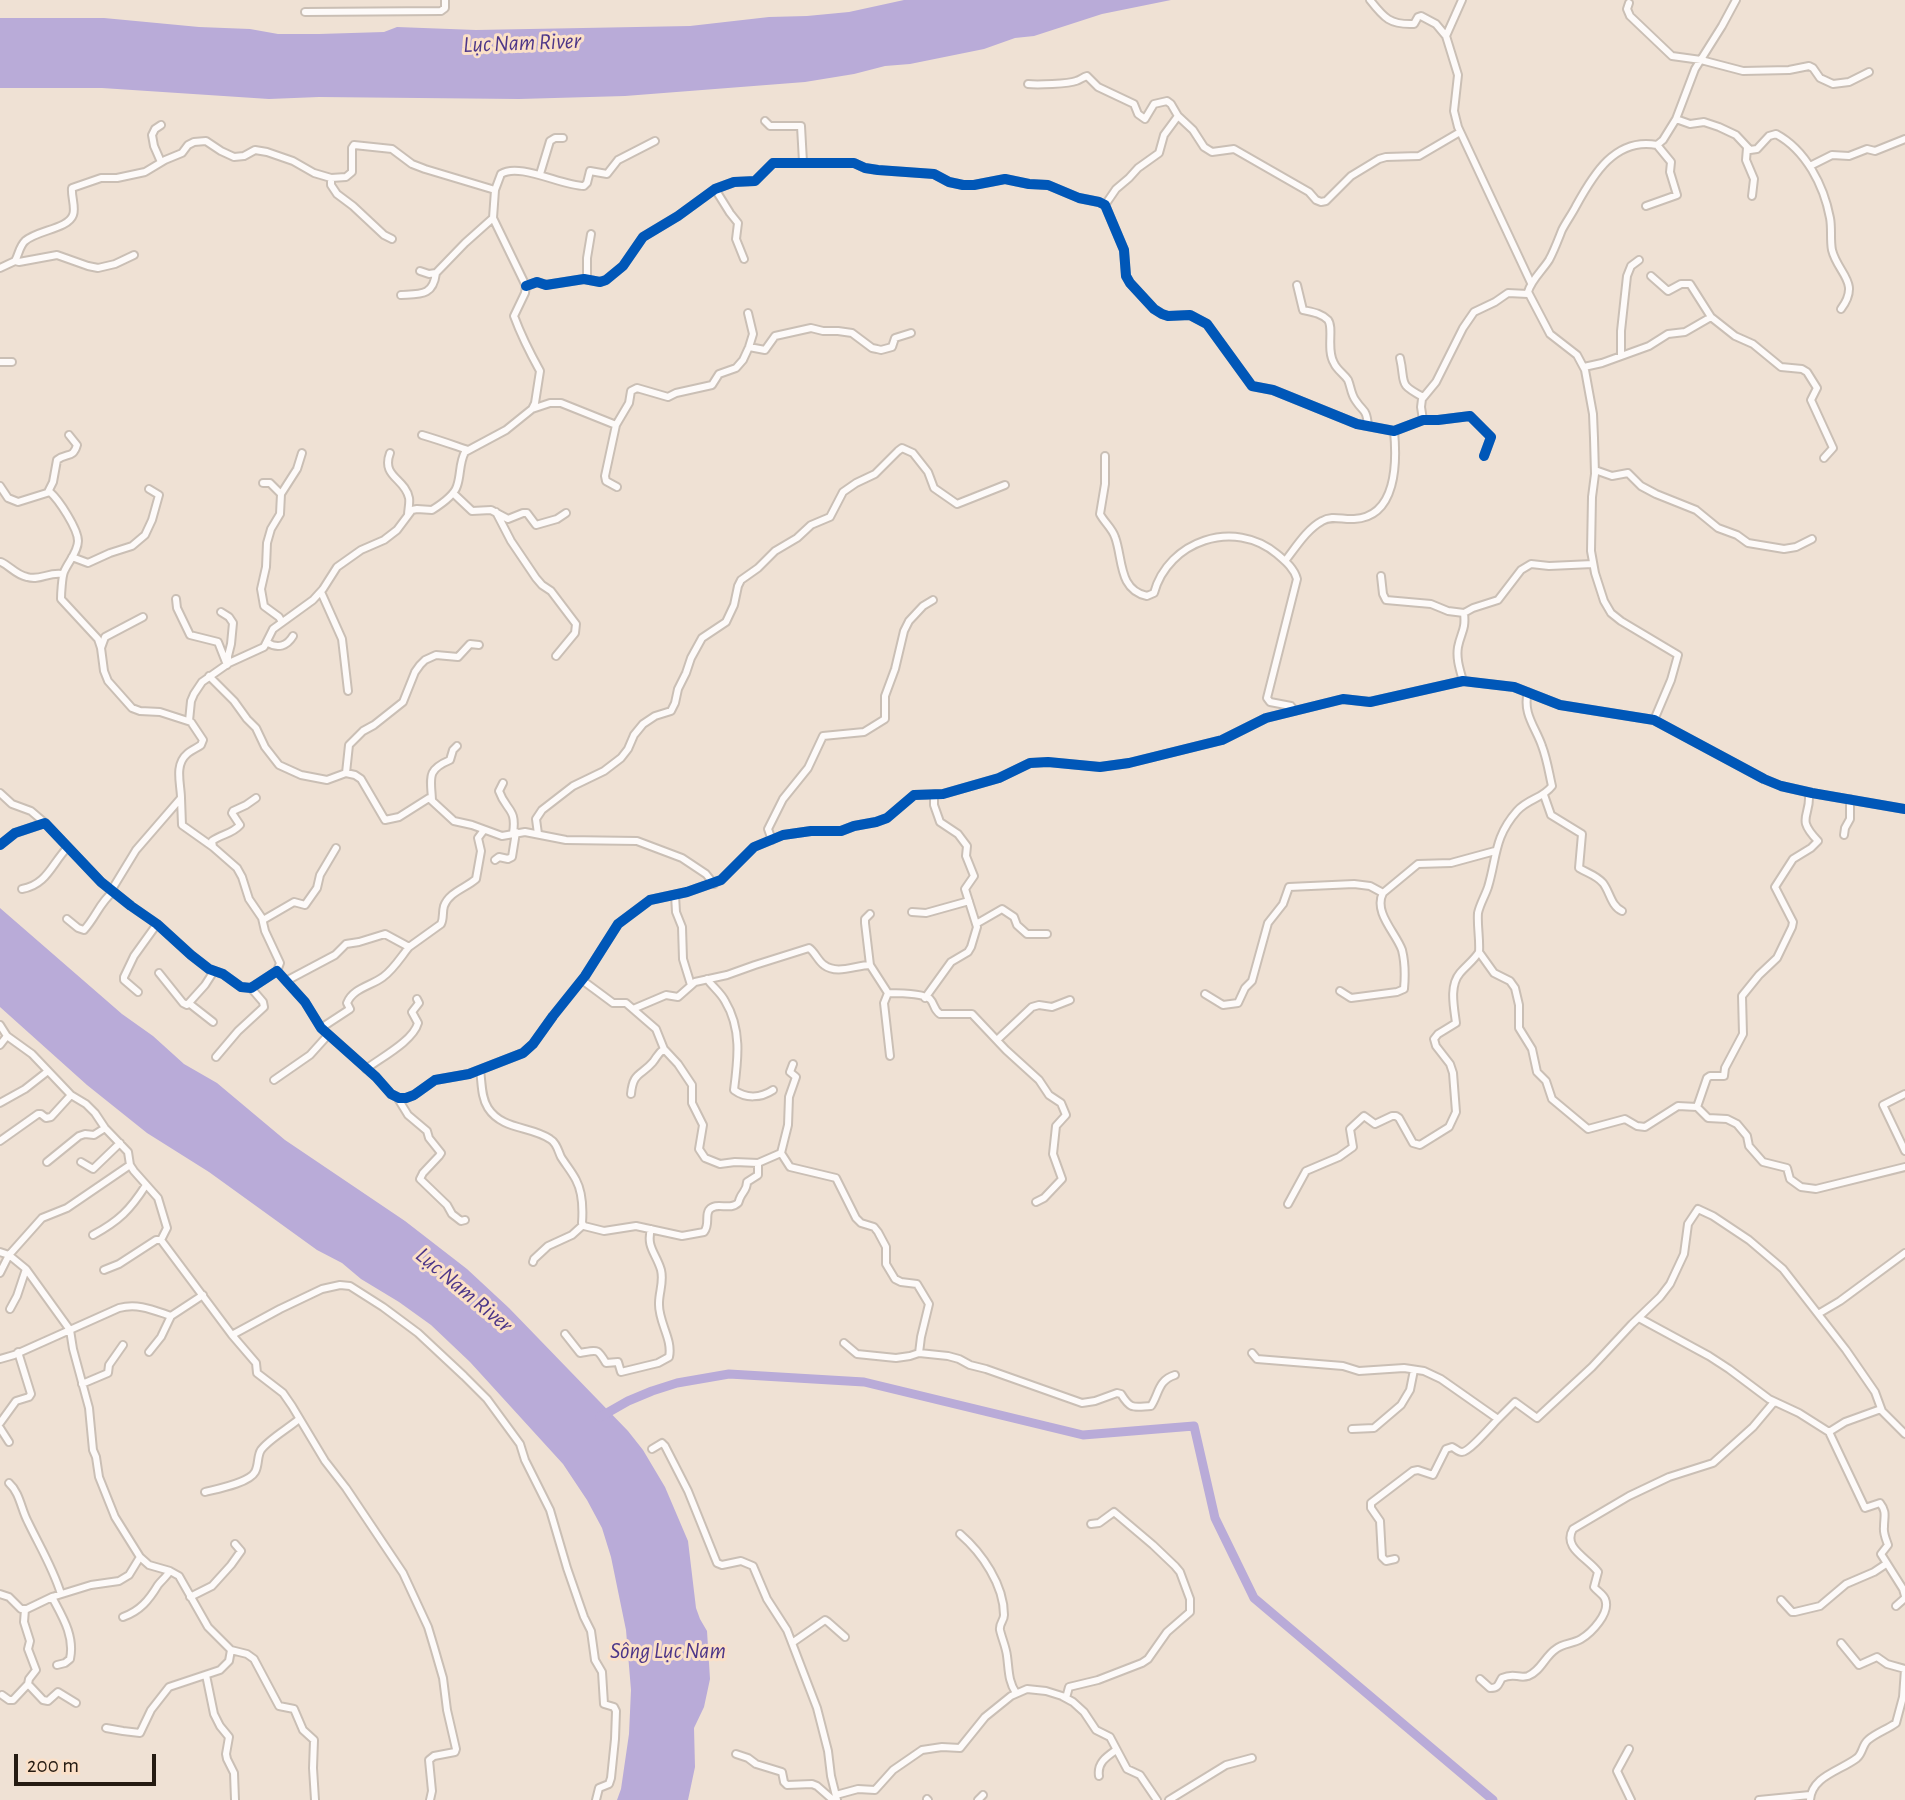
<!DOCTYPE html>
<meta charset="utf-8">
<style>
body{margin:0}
#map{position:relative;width:1905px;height:1800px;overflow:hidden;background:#efe1d4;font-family:"Alegreya Sans",sans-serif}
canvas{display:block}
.scale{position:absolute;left:14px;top:1754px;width:142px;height:32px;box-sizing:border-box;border:4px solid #251b12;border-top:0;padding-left:9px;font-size:21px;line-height:24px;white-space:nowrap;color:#251b12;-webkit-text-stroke:5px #fbe0c8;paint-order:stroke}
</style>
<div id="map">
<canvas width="1905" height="1800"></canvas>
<div class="scale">200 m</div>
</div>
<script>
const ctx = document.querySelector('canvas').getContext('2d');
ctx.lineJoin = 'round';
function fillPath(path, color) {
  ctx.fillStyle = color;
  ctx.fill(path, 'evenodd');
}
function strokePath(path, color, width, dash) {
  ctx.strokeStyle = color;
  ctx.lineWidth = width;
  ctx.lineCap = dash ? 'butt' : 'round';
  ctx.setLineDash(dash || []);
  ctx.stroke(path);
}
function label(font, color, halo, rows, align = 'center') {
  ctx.font = font + ' "Alegreya Sans",sans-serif';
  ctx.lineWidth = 6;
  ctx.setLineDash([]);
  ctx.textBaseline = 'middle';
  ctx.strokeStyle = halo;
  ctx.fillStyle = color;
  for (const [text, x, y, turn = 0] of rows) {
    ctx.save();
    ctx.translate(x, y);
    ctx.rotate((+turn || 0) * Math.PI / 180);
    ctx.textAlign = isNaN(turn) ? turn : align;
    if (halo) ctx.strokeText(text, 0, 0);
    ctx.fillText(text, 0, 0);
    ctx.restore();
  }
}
fillPath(new Path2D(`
 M904,0h267l-69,14 -68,22 -19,2 -31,11 -74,15 -25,2 -31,8 -49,8 -180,14 -106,3 -200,-2 -50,2 -167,-11h-102v-70h104l95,9 51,2 28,5h41l65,-2 13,-5 79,3 214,-4 79,-9 38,-1 42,-4z
 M0,908l122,106 31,22 31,28 33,19 68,57 120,81 62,48 42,39 119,123 15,19 22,37 23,54 8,67 4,11 7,12 3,48 -6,28 -10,21 1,39 -7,33h-71l4,-11 8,-55 2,-44 -5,-60 -15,-73 -9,-29 -15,-28 -24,-36 -93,-102 -39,-37 -32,-23 -38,-23 -19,-16 -25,-13 -108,-78 -62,-39 -60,-48 -87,-78z`), '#b9abd8');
strokePath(new Path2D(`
 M600,1417l28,-16 24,-10 25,-8 52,-9 135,8 219,53 111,-9 21,92 39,80 239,202`), '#b9abd8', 9);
const minor = new Path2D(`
 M1370,0c14,18 20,25 44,24l4,-7 3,-1 15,8 10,12
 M1462,0l-16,36 12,39 -4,36 4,16 73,156
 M1629,3l-2,6 3,7 42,40 29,4 42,11 46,-1 20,-4 4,2 7,10 13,6 16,-2 20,-10
 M305,12l136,-1 4,-3v-8
 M1028,84c8,1 41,0 48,-3 4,-1 7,-4 11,-5l11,11 36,17 4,10 7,5 9,-15 13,-3 4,3 7,12 15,14 11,17 8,5 22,-3 75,43 7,8 5,2 5,-1 25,-25 28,-17 7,-2 33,-1 41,-24
 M1676,119l14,5 14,-2 15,5 17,8 14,15 7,-1 12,-13 7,-2c30,16 48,52 54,84 2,10 0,22 2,32 6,24 29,32 9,59
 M765,121l5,5h31l2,36
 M161,125l-6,4 -3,6 2,11 7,16
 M1747,148l-1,12 8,19 -2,17
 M1810,166l22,-11 17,1 18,-7 8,2 30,-12
 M540,174l10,-33 5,-3h8
 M331,178v7l6,9 16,12 31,29 8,4
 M715,189l15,24 8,10 -2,16 8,20
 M1105,205l11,-16 13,-11 9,-10 21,-15 5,-18 14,-19
 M1646,206l31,-11 -7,-23 1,-10 -14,-17
 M15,261l4,1 38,-7 31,11 10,2 17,-4 19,-9
 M0,268l15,-7c4,-7 4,-14 10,-20 12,-11 43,-12 48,-26 3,-7 -2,-19 -1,-27l29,-10h16l28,-6 20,-12 17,-7 6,-8 6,-3 12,-1 15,10 13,6 10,-1 11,-6 12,2 26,9 21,12 17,5 15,-1 6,-5v-24l2,-3 38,4 20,15 13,5 70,21
 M420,271l9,3 7,-1 29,-30 28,-25
 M1651,276l17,15 13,-7h9l21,33 24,19 18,8 28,23 21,2 5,3 10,16 -6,12 22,48 -9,10
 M587,279v-21l4,-24
 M1297,285l6,25c9,2 18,3 25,10 6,8 -2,30 6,43 3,7 10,11 14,17 3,7 3,15 8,21 8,12 10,7 12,24
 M526,286l11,-4 9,3 38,-6 16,3 6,-2 17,-14 20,-29 35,-21 37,-27 19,-7 21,-1 18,-18h81l11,5 13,2 56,4 15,8 14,3h11l31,-6 24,5 19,1 31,13 20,4 6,3 19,45 2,26 4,7 24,26 8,5 6,2 22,-1 17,9 45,62 21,4 84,34 37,7 29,-11h15l32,-4 21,21 -7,19
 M401,295c20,-1 32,1 35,-22
 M749,347l16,3 10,-14 36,-8 12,3h15l14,2 20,15 5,1 4,1 11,-3 3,-9 16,-5
 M1621,355v-24l6,-55 4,-10 8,-6
 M1400,358c6,26 -3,25 23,39
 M0,362h12
 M1584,367l18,-4 47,-17 19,-12 17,-2 26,-15
 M532,409l18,-6h11l55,22
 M1423,420l-2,-13 1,-8 14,-17 27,-54 11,-16 21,-10 13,-9 20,1
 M422,435c17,5 31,10 46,15
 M390,453c-9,24 15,25 19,45 1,5 -1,12 -1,17
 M1105,456v28l-5,30c4,8 12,14 15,23 8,21 3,53 32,59l7,-3c14,-52 80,-75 123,-39 8,7 17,14 20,25l-30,119 3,4 21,4 4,5
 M1595,470l17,6 16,-3 13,13 15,8 40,16 22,18 19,7 11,8 36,6 12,-2 16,-8
 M263,483h7l11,11
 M0,486l8,12 10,4 32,-10c9,8 28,37 28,49 0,11 -10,21 -14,31 -2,5 -3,22 -3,27l37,40 3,9 3,23 4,10 24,27 8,3 20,1 31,10 12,18 -2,5c-4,3 -10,5 -14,9 -13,11 -6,31 -6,44l-45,52 -25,41
 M617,487l-11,-6 -1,-5 11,-51 13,-22 2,-12 6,-3 31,9 8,-4 36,-8 7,-11 17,-6 7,-8 6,-13 4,-13 -5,-21
 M48,492l5,-10 4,-22c10,-8 16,-1 20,-15l-8,-10
 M453,493l19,18 19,-1 17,9 15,-6h4l9,12 21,-6 9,-6
 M496,512l15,29 25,37 6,7 9,6 25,33 -1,9 -19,23
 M72,557l16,6 22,-10 22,-7 13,-11 7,-15 7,-25 -10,-6
 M1285,561c11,-14 22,-32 37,-40 10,-6 21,-1 32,-2 43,-2 43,-57 40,-88
 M1,562c9,4 15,13 26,15 13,4 21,-5 35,-3
 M1381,576l2,18 3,6 45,4 17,7 16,2 9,-5 25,-8 23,-30 10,-6 18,2 44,-2
 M321,592l21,47 6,52
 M176,599l1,9 13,27 28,7 9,23
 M221,612l8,5 4,6 -2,21 -3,12v5
 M282,622l-3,-5 -15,-11 -3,-17 5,-22 1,-24 4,-14 9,-15 1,-20 16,-25 5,-16
 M268,643c10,6 19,3 25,-7
 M101,648l4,-11 38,-20
 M209,676l25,25 13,18 9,9 9,19 14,18 22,10 26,5 19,-7 3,-28 14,-14 11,-6 29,-23 12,-30 5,-7 5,-5 11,-5 22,2 12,-13 9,1
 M1463,681c-3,-11 -7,-22 -5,-34 3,-15 8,-17 6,-34
 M1654,720l17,-40 7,-25 -57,-34 -10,-8 -7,-12 -9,-28 -4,-22 1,-54 3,-23 -1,-36 -1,-24 -8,-44 -8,-15 -27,-21 -22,-42c3,-12 14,-21 21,-32 5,-9 9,-20 13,-30 4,-8 10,-16 14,-24 17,-31 39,-69 81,-61l6,-5 13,-21 19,-50 27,-43 14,-26
 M189,721l2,-20 3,-7 8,-12 27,-19 35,-16 9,-18 40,-29 10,-11 14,-22 24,-17 23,-10 13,-10 15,-20 5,-1 15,1c8,-5 22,-14 25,-24 4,-11 2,-23 8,-34l41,-22 26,-21 3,-6 5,-32c-10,-18 -19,-36 -26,-55l11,-23 1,-7 -33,-68 2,-28 6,-16c18,-12 61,12 83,12l3,-3 3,-12 17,3 11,-14 37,-19
 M346,773l9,2 6,4 24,41 14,-3 30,-19 25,23 18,4 30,11 23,-4 41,8 71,1 45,17 24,16 8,10
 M503,783l-4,8c7,20 18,17 14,42
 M0,793l12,11 19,7 14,12
 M1544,795l7,20 31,19 -3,34c8,5 17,7 24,15 7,9 8,23 19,28
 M181,798l1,27 31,22 24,21 5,9 7,22 13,19 3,13 15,32 -3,8
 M432,800c-1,-22 -6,-30 18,-40l3,-10 4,-4
 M538,834l-2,-15 6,-9 31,-24 31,-15 17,-13 7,-9 6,-14 9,-11 12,-8 16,-5 4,-8 3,-14 8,-16 5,-15 11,-20 24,-16 8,-17 4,-19 3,-6 17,-12 17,-17 22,-13 14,-13 19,-8 13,-25 13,-9 19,-9 23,-23 4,-3 11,5 15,19 6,16 23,16 48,-19
 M1844,835l1,-7 5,-9v-20
 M772,840l-4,-11 15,-30 25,-31 15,-32 41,-4 21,-13v-23l10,-27 9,-38 5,-10 14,-15 10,-6
 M0,845l15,-12 30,-10 56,59 30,24 26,18 34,31 18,14 14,5 18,13 10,1 26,-17 28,31 16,26 55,49 15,17 8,4h7l8,-3 21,-15 34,-6 54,-21 10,-9 20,-28 32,-40 33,-52 32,-24 37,-8 34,-12 33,-33 29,-12 28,-4h30l13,-5 22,-4 11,-4 27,-23 29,-1 56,-16 31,-15 18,-1 52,5 29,-4 93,-23 44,-22 77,-19 27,3 93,-21 51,6 46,18 94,15 110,59 17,7 31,7 93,16
 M213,847l-1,-6c10,-7 20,-7 28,-16l-8,-12 1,-2 13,-6 10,-7
 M495,860l4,-3 9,2 4,-2 4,-25
 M22,889c25,-4 30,-26 46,-42
 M675,895l1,17 6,15 1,32 8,26
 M912,912l14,1 43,-12
 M870,914l-5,5v4l5,42
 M67,919l11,9 6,2c12,-13 16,-28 29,-38
 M263,920l31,-18 11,3 12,-17 3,-13 16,-27
 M976,924l26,-15 12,8 3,8 10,9h20
 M1479,952l15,21 16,8 5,7 4,17v23l13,21 5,23 9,9 6,18 36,30 37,-10 12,7 8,1 33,-21 19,1 11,11 19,1 10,5 10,12 2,10 14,16 24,6 3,11 11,8 15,2 89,-22
 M159,973l24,30 4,2 18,-20 9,-14
 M707,979c6,8 14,14 18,22 17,28 13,58 9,89 12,9 27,8 39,0
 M582,980l31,23h13l30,26 8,20 14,15 14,21v18l11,22 -4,24 6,9 15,6 15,-2 23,1 23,-10 7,-28 1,-28 7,-20 -6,-5 3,-8
 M286,981l49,-26 11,-11 13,-2 26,-8 24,13 32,-23c3,-6 1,-11 3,-18 5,-14 22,-18 32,-27l5,-28 -3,-13 6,-8
 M1340,991l11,7 46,-6 7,-3c1,-11 1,-27 -2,-39 -6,-17 -29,-38 -19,-57
 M138,992l-14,-12v-3l10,-21 23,-32
 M888,993l-4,10 6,53
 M1205,994l18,11 15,-2 7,-15 7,-7 16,-58 15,-19 6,-17 65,-3 16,2 13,7 35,-29 33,-1 44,-12
 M925,998l26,-36 17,-10 3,-5 6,-20 -12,-38 9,-13 -8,-20 1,-10 -9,-12 -18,-12 -6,-17v-11
 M190,1004l23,18
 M633,1009l33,-14 12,2 17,-15 32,-7 28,-10 54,-17c6,4 9,13 15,17 13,10 32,0 46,0l18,28c10,0 34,0 42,6 5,5 3,10 10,15h32l34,36 33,30 10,15 12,8 5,12 -10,11 -3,28 9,25 -18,19 -8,4
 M0,1025l7,11 25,18 39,41 15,9 9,9 10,15 23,24 2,13 4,6 24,27 9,30 -6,12 71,95 48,-26 42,-20 18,-4 10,1 33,21 35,26 46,43 23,23 33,45 5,16 25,50 17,58 17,49 7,14 4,29 7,12 2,32 10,3 2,4 -1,28 -4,39 -2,6 -10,4 -3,12
 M321,1028l29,-19 -3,-6c6,-15 24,-17 36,-26 10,-7 18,-20 26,-30
 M997,1040l35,-33 7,-2 13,2 18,-7
 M0,1045l7,-9
 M216,1057l22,-26 26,-24 -1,-5 -12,-14
 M366,1069c16,-12 47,-28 52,-46l-6,-11 7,-9 -2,-4
 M480,1070c2,13 1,27 8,38 14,22 43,18 62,31 7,4 8,12 11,18 5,8 11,15 15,23 7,13 7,29 6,43l2,3 20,5 32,-5 46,10 22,-4c6,-8 1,-16 5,-22 7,-9 21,1 29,-7 1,-1 1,-3 2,-5 3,-7 7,-8 7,-16l11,-7v-12
 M274,1080l36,-25 18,-20
 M631,1094c2,-22 10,-18 22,-32 4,-5 5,-9 11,-13
 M1905,1094l-22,11 22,46
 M397,1097l11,18 19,16 2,7 12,15 -2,3 -16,17 -3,6 27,26 5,9 9,7 4,-1
 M0,1103l25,-14 23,-18
 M1697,1107l10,-29 3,-2h14l1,-8 18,-34 -1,-38 17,-21 18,-17 15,-31 1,-5 -18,-35 18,-28 18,-11 7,-7c-23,-24 -7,-23 -9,-48
 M0,1141l38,-27h3l5,4 5,-1 20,-22
 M781,1153l9,14 46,11 20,40 5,5 13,4 4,5 8,15v17l9,15 6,3 16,2 12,20 -8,33 -2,16 29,3 11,3 11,6 16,4 96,34 13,-2 22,-8 4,1c10,16 12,13 30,12 8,-12 7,-26 24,-31
 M47,1162l32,-26 6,-2 9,1 11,-7
 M81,1162l12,7 27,-26
 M1288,1204l18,-33 33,-14 14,-10 -3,-18 14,-13 11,8 17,-8h4l3,2 14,25 7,2 29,-18 7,-15 -3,-39 -3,-9 -14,-18 -2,-7 4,-5 18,-11c-2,-16 -7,-37 4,-50 6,-7 14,-13 19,-21 1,-13 -2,-26 -1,-39 2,-9 7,-17 10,-26 9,-30 6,-50 29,-76 12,-13 25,-12 35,-25 -3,-13 -5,-27 -10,-40 -6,-18 -20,-33 -14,-54
 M93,1235c26,-14 37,-25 53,-50
 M0,1252l9,3 17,14 44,61 3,19 16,59 4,42 3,7 3,20 16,40 25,40 -11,18 -10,6 -28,4 -39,12 -25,12h-6l-12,-12 -9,-3
 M533,1262l1,-3 14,-13 24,-11 11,-10
 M104,1270l15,-6 37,-24h5
 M0,1273l9,-18 33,-37 25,-10 63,-43
 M10,1309l7,-13 9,-27
 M1818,1314l22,-13 65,-48
 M1639,1318l70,38 20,13 40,30 30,14 30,19 36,76 15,-5c7,9 4,13 4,24 -1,6 2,12 4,18l-7,9 22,35 2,7
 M565,1334l15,19c18,-3 17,-5 26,10l12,-1 3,10 37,-9 11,-6c4,-18 -11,-35 -10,-54 0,-11 5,-21 2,-33 -5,-17 -15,-23 -10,-41
 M232,1335l24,28 1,10 26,20 9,13 33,55 21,27 57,85 25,54 6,20 9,31 4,32 9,39 -1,3 -21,4 -5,4 3,31 -2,9
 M844,1343l13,11 39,4 14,-2 9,-3
 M149,1352l12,-15 10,-21
 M1252,1353l5,6 86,7 16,5 45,-3 20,3 17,8 57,40 17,-17 22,16 55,-51 40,-43 28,-27 10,-13 14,-30 4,-30 10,-15 15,7 36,24 34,29 63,81 29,42 7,19 23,23
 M0,1359l14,-4 105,-47c19,-5 34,2 52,8l32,-21
 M82,1384l26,-11 1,-8 14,-20
 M0,1423l16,-22 13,-4 2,-3 -13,-42
 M0,1428l9,14
 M1352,1429l22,-1 27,-23 9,-15 4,-20
 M1829,1432l16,-10 36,-13
 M652,1449l10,-6 3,3 23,45 29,72 5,2 19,-4 12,5 14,33 20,31 30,78 11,43 3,25 6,24
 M9,1483c11,10 12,26 19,39 12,25 25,46 33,72
 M205,1492c12,-3 44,-9 50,-20 4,-7 2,-16 6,-22 8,-11 28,-22 38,-31
 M960,1534c22,19 44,51 44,81 0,6 -5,8 -4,15 2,9 6,17 7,26 2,14 1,25 9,37
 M140,1557l9,8 21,6 9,5 29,51 23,23 16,4 7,5 25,47 15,3 9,21 11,10 -1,28 2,32
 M1395,1559l-9,2 -4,-4 -2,-36 -9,-13v-5l42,-32 5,-1 15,5 13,-26 6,-2c3,1 6,5 10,5 7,0 30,-27 36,-33
 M52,1597c10,19 23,39 18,62l-5,4 -8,2
 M190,1597l22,-11 19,-21 10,-14 -6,-7
 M1781,1600l11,12h3l25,-6 26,-22 28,-12 12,-8
 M1896,1606l9,-8
 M25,1609l-1,13 6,19 -2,8 8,21 -7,9 -1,5 15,16 5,1 10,-9 18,11
 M123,1617c17,-6 26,-17 35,-32 4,-5 9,-9 12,-14
 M792,1643l33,-23 3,2 17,15
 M1841,1643l18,22 18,-8 10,7 18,5
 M206,1675l8,39 6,12 9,11 -3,17 1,5 7,14 1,27
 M1480,1679l10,9c9,0 8,-4 12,-10 13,-6 16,1 26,-2 13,-5 17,-20 28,-27 7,-6 17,-5 25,-10 10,-6 30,-26 24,-40 -2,-5 -8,-8 -11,-12l4,-15c-10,-14 -36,-24 -25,-43l56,-33 40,-19 44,-14 40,-36 21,-25
 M2,1695l7,5h4l15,-16
 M1066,1698l3,-11 29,-7 44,-17 6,-4 19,-27 23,-20v-13l-10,-27 -5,-6 -22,-21 -39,-33 -15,11 -8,1
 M106,1728l17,3 17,2 11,-23 18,-23 51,-17 9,-9 2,-11
 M1629,1749l-12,22 14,29
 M736,1754l12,4 8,6 26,8 2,10 3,3 25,-1 5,2 16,14
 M1099,1776c-2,-13 7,-19 17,-26
 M836,1795l22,-6 17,1 18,-20 29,-20 20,-3 18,1 25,-31 26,-21 16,-7 19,2 16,5 11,6 11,10 12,18 14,7 17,32 13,6 17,25
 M927,1799l1,1
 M978,1800l5,-5
 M1169,1800l57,-35 26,-7
 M1759,1800l51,-5
 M1810,1800c2,-24 30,-29 47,-42 6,-5 5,-13 11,-18 8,-7 20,-11 28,-17l7,-26 2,-28`);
strokePath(minor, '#cabfb5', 10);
strokePath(minor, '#fdfaf9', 6);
strokePath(new Path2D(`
 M526,286l11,-4 9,3 38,-6 16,3 6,-2 17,-14 20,-29 35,-21 37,-27 19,-7 21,-1 18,-18h81l11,5 13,2 56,4 15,8 14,3h11l31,-6 24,5 19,1 31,13 20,4 6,3 19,45 2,26 4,7 24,26 8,5 6,2 22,-1 17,9 45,62 21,4 84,34 37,7 29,-11h15l32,-4 21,21 -7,19
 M0,845l15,-12 30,-10 56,59 30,24 26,18 34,31 18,14 14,5 18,13 10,1 26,-17 28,31 16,26 55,49 15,17 8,4h7l8,-3 21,-15 34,-6 54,-21 10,-9 20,-28 32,-40 33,-52 32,-24 37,-8 34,-12 33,-33 29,-12 28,-4h30l13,-5 22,-4 11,-4 27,-23 29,-1 56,-16 31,-15 18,-1 52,5 29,-4 93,-23 44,-22 77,-19 27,3 93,-21 51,6 46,18 94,15 110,59 17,7 31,7 93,16`), '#0057b8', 10);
label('italic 23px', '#4d3688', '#fbe0c8', [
 ["Lục Nam River",522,43,-2],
 ["Lục Nam River",464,1290,40],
 ["Sông Lục Nam",668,1651]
]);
</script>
